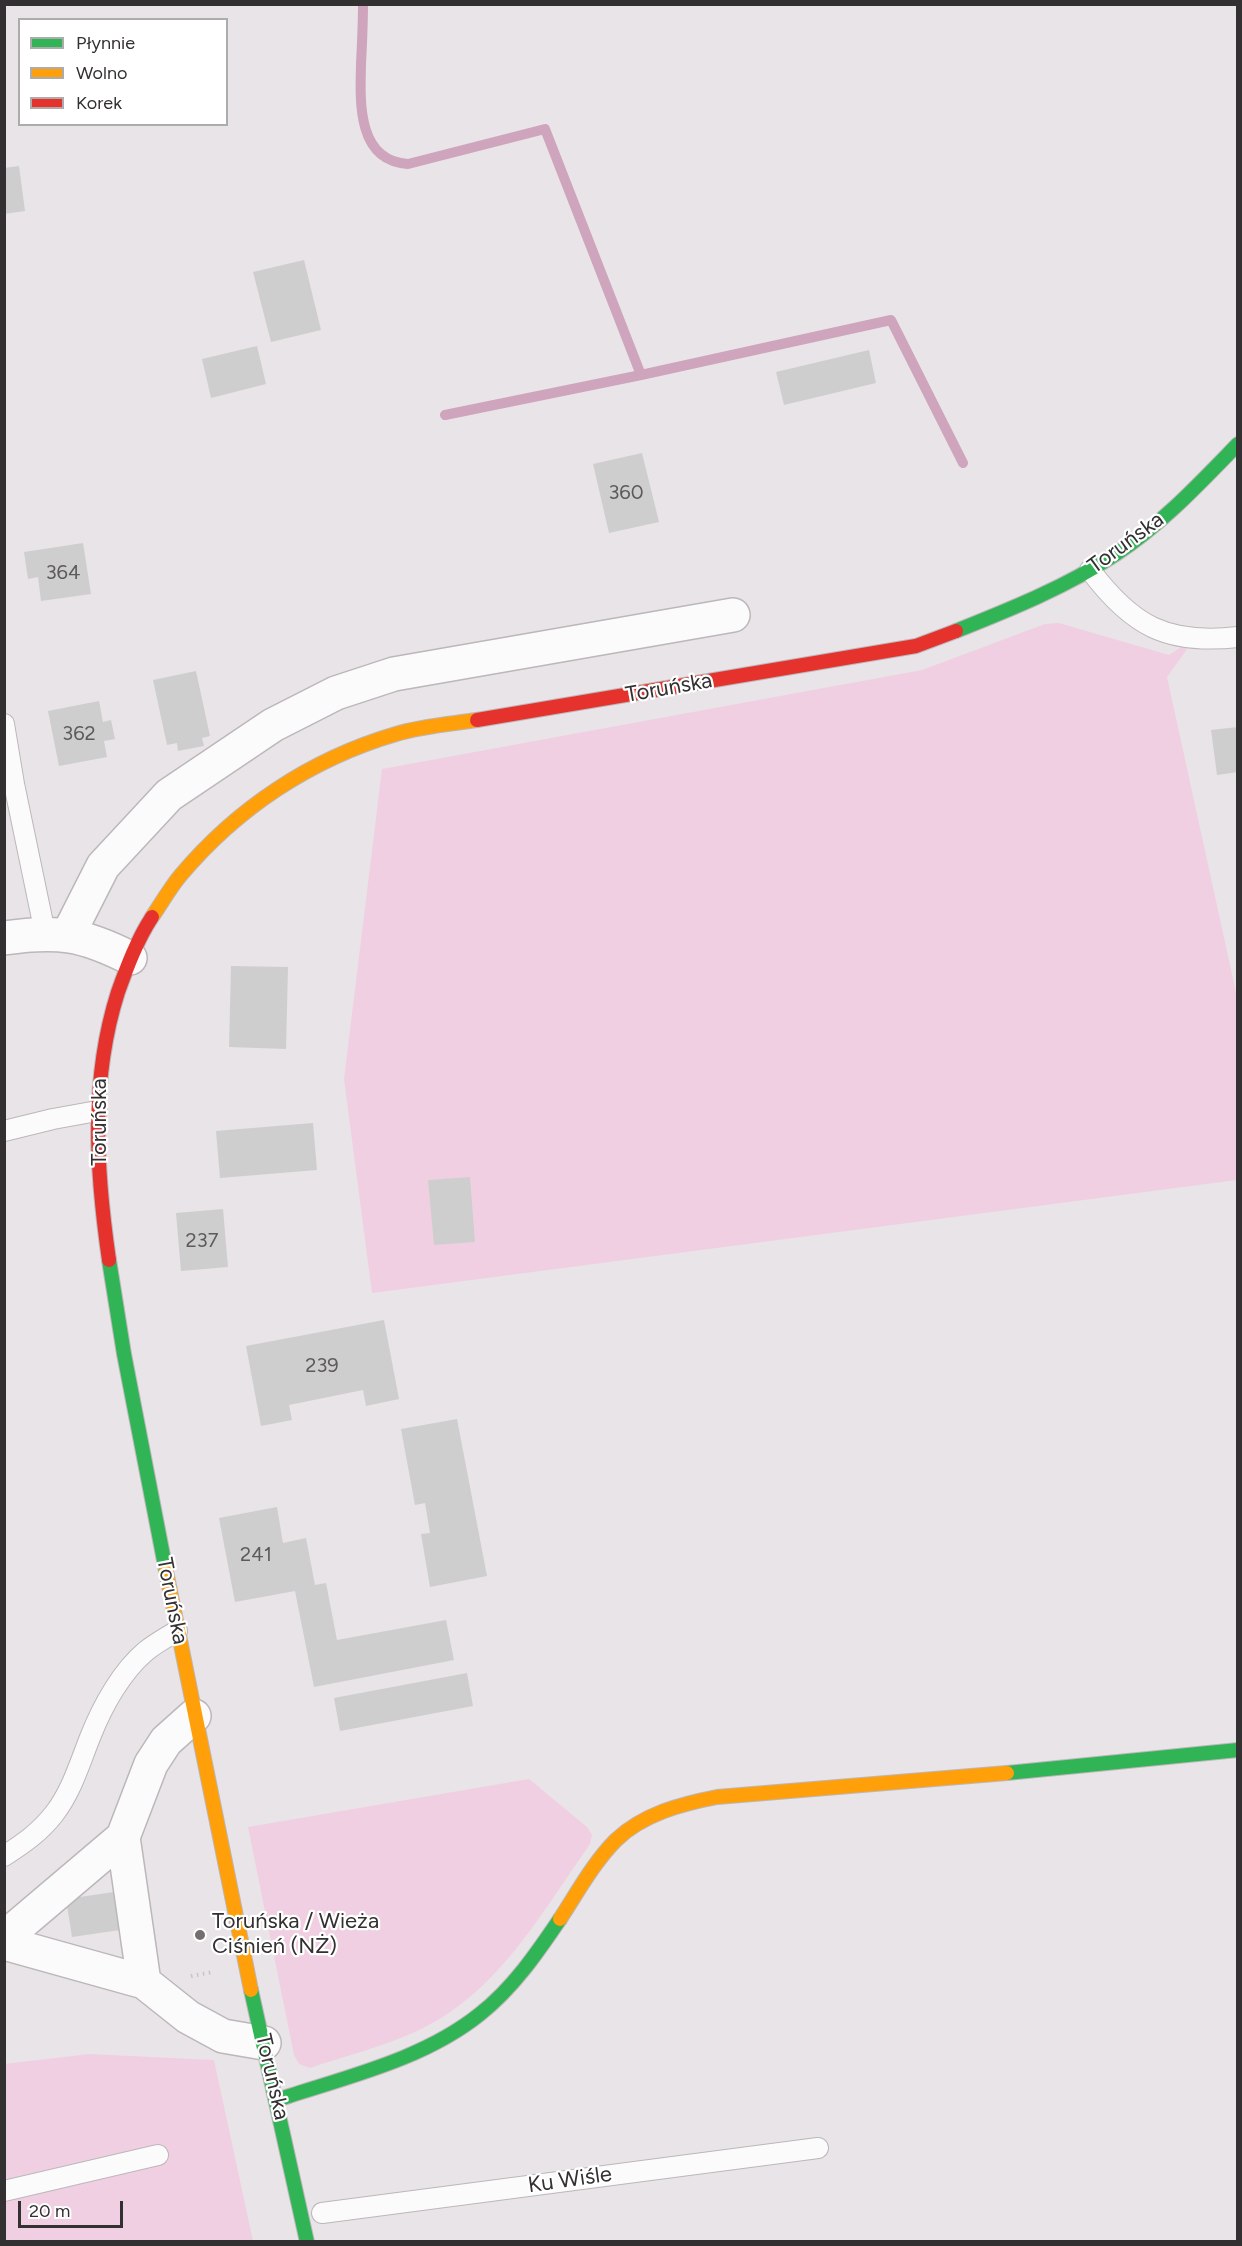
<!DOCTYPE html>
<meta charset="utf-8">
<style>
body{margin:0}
#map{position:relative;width:1242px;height:2246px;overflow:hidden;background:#e9e4e7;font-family:Figtree,sans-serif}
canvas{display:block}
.frame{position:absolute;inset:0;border:6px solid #333032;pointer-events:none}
.legend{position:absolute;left:18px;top:18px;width:210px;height:108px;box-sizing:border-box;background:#fff;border:2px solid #adacad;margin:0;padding:8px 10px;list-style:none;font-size:18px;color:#333032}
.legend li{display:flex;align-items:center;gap:12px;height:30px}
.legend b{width:30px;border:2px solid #adacad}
.scale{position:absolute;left:18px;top:2201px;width:105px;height:27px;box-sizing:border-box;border:3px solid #333032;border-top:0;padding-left:8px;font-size:18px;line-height:21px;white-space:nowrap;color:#333032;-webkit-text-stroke:4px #fff;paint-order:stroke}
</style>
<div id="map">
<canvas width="1242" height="2246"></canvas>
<div class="frame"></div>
<ul class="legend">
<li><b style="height:8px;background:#30b455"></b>Płynnie</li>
<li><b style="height:8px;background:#ff9f0a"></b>Wolno</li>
<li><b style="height:8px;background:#e5322d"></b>Korek</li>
</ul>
<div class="scale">20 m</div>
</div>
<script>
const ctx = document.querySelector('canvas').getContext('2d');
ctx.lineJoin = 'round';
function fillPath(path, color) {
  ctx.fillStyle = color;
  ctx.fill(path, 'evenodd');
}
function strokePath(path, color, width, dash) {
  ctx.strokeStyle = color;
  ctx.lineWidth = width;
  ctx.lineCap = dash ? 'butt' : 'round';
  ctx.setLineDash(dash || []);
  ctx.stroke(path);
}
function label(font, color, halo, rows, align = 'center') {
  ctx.font = font + ' Figtree,sans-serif';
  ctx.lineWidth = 4.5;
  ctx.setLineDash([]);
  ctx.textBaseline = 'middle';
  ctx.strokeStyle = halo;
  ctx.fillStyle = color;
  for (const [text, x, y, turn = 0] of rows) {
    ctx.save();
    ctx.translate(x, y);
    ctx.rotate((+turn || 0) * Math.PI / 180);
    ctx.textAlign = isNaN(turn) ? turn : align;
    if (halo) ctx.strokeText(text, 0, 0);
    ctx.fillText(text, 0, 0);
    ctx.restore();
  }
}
fillPath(new Path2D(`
 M1059,623l110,32 26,-17 -28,39 70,320v183l-865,113 -28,-214 38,-310 540,-99 123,-46z
 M529,1779l58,48 5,8 -2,9c-50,71 -93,151 -175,188 -33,15 -70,24 -105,36l-11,-4 -5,-9 -46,-228z
 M89,2054l125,6 39,181h-248l-1,-177z`), '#f1cfe2');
strokePath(new Path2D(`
 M363,4c0,20 -1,40 -2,60 -1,38 -4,97 47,100l137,-35 96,246 250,-55 72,143
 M445,415l196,-40`), '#cea5bc', 10);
fillPath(new Path2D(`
 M19,166l6,45 -21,3v-46z
 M304,260l17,70 -50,12 -18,-70z
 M257,346l9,38 -55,14 -9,-39z
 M869,350l7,33 -92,22 -8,-33z
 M642,453l17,69 -50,11 -16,-69z
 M83,543l8,51 -50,7 -3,-24 -10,2 -4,-27z
 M196,671l14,65 -8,2 2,8 -26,5 -1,-8 -10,2 -14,-65z
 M99,701l4,21 8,-2 4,19 -11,2 3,16 -48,9 -11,-55z
 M1238,727v45l-21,3 -6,-45z
 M231,966l57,1 -2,82 -57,-2z
 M313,1123l4,47 -97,8 -4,-47z
 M470,1177l5,65 -41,3 -6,-65z
 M223,1209l5,58 -47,4 -5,-58z
 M384,1320l15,79 -33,7 -3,-16 -74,15 3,15 -31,6 -15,-80z
 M457,1419l30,157 -57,11 -9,-53 9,-1 -5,-30 -10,2 -14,-76z
 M277,1507l6,36 23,-5 9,47 11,-2 11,57 109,-20 8,40 -140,27 -19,-96 -60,11 -16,-84z
 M467,1673l6,33 -133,25 -6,-33z
 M114,1892l6,38 -48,7 -6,-38z`), '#cfcece');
const lane = new Path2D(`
 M1090,570c42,56 77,75 148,67
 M4,724l10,60 31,149
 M4,1131l49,-12 44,-8
 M4,1856c19,-12 36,-24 50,-42 18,-23 26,-52 37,-79 12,-30 31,-64 55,-84 10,-8 21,-14 31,-20
 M4,2191l154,-36
 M322,2213l496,-65`);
const street = new Path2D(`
 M68,935l35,-69 66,-71 104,-70 63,-32 58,-19 339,-59
 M4,938c53,-8 79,-4 126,20
 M123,1837l21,145 44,35 35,19 41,7
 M4,1938l119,-101 28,-73 15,-23 28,-25
 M4,1943l140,39`);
const fast = new Path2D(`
 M956,631c55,-22 110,-44 160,-77 46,-30 84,-71 122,-110
 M109,1260l15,94 42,217
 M1007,1773l231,-23
 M251,1990l56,252
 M277,2100c68,-23 146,-40 203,-86 33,-26 57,-61 80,-95`);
const slow = new Path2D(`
 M152,917c9,-13 18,-29 28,-41 57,-68 131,-117 216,-142 26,-8 55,-10 81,-14
 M166,1571l85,419
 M560,1919c17,-26 34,-57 56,-79 27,-26 65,-36 101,-43l290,-24`);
const jam = new Path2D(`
 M477,720l439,-74 40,-15
 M109,1260c-13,-90 -19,-180 9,-268 9,-25 19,-52 34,-75`);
strokePath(lane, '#bcb7ba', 22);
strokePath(street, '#bcb7ba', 36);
strokePath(fast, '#bcb7ba', 16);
strokePath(slow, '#bcb7ba', 16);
strokePath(jam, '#bcb7ba', 16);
strokePath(new Path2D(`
 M191,1976l22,-4`), '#c7c5c6', 4, [1.5, 4.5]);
strokePath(lane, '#fcfbfb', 20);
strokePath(street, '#fcfbfb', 33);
strokePath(fast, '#30b455', 14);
strokePath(slow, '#ff9f0a', 14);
strokePath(jam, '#e5322d', 14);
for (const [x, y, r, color] of [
 [200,1935,6,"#736f71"]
]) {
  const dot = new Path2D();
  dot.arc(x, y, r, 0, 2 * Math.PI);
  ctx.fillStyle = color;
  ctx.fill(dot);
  strokePath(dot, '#fff', 2);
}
label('20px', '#5c5a5c', null, [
 ["360",626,493],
 ["364",63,573],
 ["362",79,734],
 ["237",202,1241],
 ["239",322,1366],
 ["241",256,1555]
]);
label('22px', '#333032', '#fff', [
 ["Toruńska",1126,543,-36],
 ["Toruńska",669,688,-10],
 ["Toruńska",100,1122,-90],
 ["Toruńska",172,1601,79],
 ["Toruńska",272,2077,77],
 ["Ku Wiśle",570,2180,-8]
]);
label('22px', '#333032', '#fff', [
 ["Toruńska / Wieża",212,1922],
 ["Ciśnień (NŻ)",212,1947]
], 'left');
</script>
